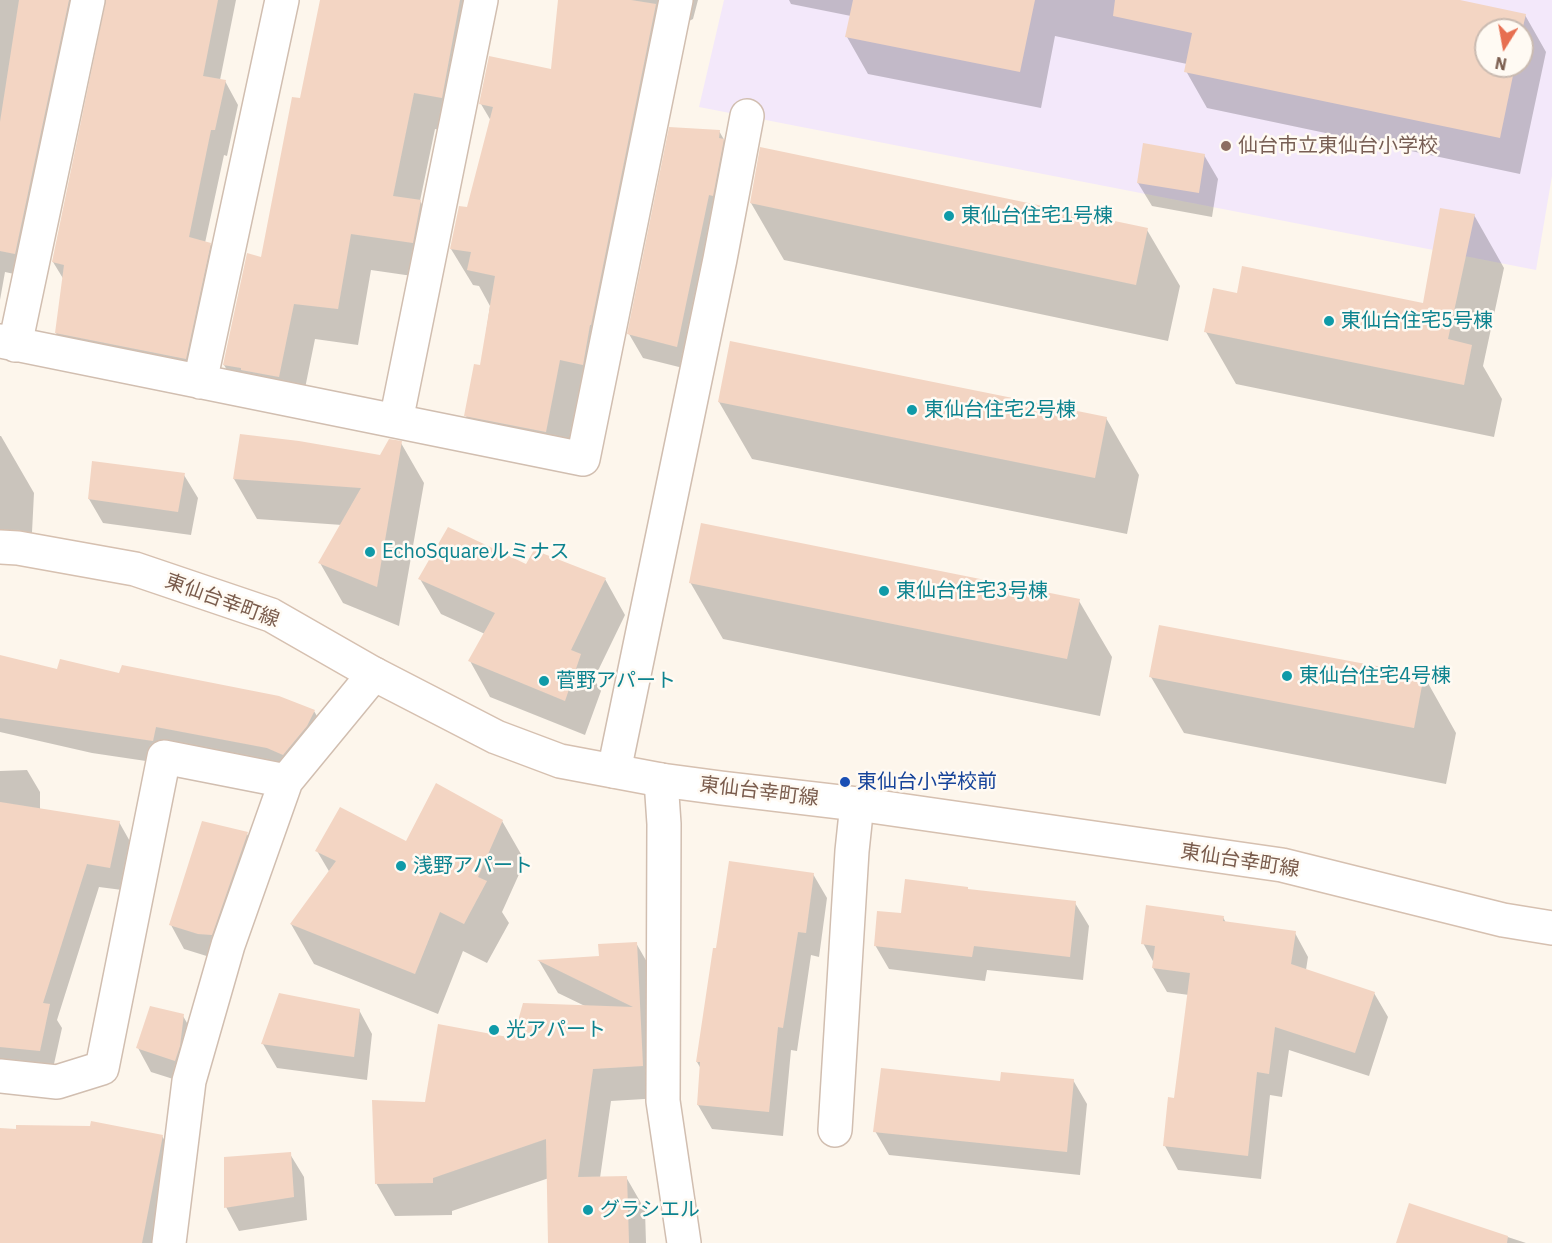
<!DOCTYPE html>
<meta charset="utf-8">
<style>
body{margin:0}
#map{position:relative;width:1552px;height:1243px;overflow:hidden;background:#fdf6ec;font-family:"IBM Plex Sans",sans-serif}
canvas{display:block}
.north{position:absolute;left:1474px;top:18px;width:60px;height:60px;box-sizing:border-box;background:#fffaf3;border:2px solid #cabbb1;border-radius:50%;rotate:191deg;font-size:16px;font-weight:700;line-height:24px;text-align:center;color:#7a5c4d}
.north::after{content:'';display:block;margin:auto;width:21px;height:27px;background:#e76f51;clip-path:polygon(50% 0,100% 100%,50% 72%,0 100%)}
</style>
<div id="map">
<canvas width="1552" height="1243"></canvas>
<div class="north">N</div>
</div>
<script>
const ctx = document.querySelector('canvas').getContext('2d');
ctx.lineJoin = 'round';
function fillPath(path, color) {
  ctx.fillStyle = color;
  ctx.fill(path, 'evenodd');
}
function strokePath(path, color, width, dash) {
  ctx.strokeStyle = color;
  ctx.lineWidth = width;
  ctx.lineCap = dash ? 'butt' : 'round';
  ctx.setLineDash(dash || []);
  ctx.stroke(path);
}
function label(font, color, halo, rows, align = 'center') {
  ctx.font = font + ' "IBM Plex Sans","Noto Sans JP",sans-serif';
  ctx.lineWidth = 5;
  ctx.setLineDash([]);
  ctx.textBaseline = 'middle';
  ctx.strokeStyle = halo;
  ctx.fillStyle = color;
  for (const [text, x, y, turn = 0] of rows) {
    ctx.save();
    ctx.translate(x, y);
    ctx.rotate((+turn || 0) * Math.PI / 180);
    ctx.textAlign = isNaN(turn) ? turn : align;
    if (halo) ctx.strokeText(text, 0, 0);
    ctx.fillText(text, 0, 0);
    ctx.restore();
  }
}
fillPath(new Path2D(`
 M724,0h828v176l-16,94 -837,-163zM1486,30h36v36h-36z`), '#f3e8fa');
fillPath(new Path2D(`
 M0,0h236l-16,80 5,1 13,24 -11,51 -3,-1 -19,88 5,1 13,24 -24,115 -129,-26 -14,-24 8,-53 -11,-18 55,-257 -12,1 -68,271 -23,-5 -5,28z
 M322,0h165l-24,134 -28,-5 -15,72 22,37 -9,41 -62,-9 -13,75 -43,-6 -15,74 -55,-12 -21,-36 38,-106 39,-159z
 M560,0h138l-5,19 -10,5 -117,444 -79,-16 -21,-36 15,-49 9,-61 -11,-20 -6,-1 -22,-36 17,-40 23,-88 -10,-17 71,-33z
 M789,0h664l72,15 21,37 -26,122 -313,-66 -21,-37 1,-7 -132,-28 -14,72 -173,-34 -21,-37 4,-21 -60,-12zM1486,30h36v36h-36z
 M719,131l14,24 -42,215 -48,-12 -14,-24z
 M1204,155l14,24 -6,38 -60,-11 -14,-23z
 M751,203l396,27 33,56 -12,55 -384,-81z
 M1474,215l30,53 -21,98 19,33 -8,38 -258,-53 -30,-52 218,-27z
 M719,402l387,16 33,57 -12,59 -375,-75z
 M0,436h1l33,57 -3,59 -31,-1z
 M401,443l23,40 -25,143 -56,-23 -23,-40 22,-38 -85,-6 -23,-40 147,-22z
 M184,475l14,23 -7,37 -88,-12 -14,-24z
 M527,566l78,13 20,36 -31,64 7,12 -16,44 -95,-38 -20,-36 15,-27 -44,-20 -21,-35z
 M690,582l389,19 33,56 -12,59 -377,-77z
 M0,657l58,14 63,4 193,36 14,24 -31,43 -131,-14 -74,-11 -92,-21z
 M1424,676l32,57 -10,51 -262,-51 -33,-56z
 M27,770l13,22v18l79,12 13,23 -10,45 -23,-3 -42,133 5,8 -10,45 -52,-5v-297z
 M502,821l23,40 -23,51 7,11 -22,40 -24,-12 -25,63 -124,-50 -23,-40 39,-51 -13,-22 90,-8z
 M247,834l14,23 -48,101 -29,-9 -13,-24z
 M813,874l14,24 -8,59 -8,-2 -14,96 -6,-1 -8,86 -71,-7 -14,-24 3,-36 -4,-7z
 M968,891l107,12 14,23 -6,54 -96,-10 -2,11 -96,-12 -14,-24 27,-30z
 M1223,917l3,6 69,10 13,24 -2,13 68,23 14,24 -19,59 -80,-26 -7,47 -12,-2 -9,84 -83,-9 -13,-24 11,-47 13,-104 -22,-3 -14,-24 1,-5 -11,-20z
 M636,943l19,33 6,122 -50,3 -11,77 26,-1 19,33 1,33h-96l-1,-65 -97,33v4l-57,1 -19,-33 50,-79 88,-64 73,-33 -29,-14 -19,-32 62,-3z
 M359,1010l13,24 -5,46 -90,-12 -14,-24z
 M183,1016l14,24 -8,44 -38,-12 -13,-24z
 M1073,1080l14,24 -7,71 -191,-20 -14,-24 126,-49z
 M0,1129l162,7 14,24 -17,83h-159z
 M290,1154l14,23 3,43 -68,11 -13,-24z
 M1410,1205l116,38h-128z`), '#0003');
fillPath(new Path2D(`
 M19,0h50l-54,254 -15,-3v-129z
 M106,0h112l-15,76 23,4 -11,50h-4l-22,107 22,6 -25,116 -131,-26 9,-68 -12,-3z
 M320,0h140l-18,98 -28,-5 -21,103 28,4 -8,43 -62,-9 -13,75 -44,-5 -15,73 -38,-7v-2l-18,-3 24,-112 14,4 31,-160 8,1z
 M558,0h73l25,4 -65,321h-1l-7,40 -23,-5 -14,72 -82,-16 10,-52 6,1 15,-89 -28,-6 4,-18 -21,-3 9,-43 8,1 26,-100 -14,-3 10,-48 62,13z
 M853,0h182l-15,72 -175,-35z
 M1115,0h345l66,14 -4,17 -36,-1v36h29l-15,72 -316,-66 8,-39 -79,-17z
 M669,127l51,3 -1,8 5,1 -11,57 -4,-1 -32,152 -50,-13z
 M1143,143l62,11 -6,39 -62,-10z
 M760,147l388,81 -12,57 -386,-82z
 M1440,208l35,6 -27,125 24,6 -8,40 -260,-53 9,-44 24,5 5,-27 181,37z
 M730,341l377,76 -12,61 -377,-76z
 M240,434l59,7 81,14 9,-16 13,2 -25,146 -59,-24 43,-75 -128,-9z
 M92,461l93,12 -7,39 -90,-13z
 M701,523l379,76 -13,60 -378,-76z
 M448,527l78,37 8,-14 72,28 -35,72 10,4 -16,47 -97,-40 27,-48 -77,-34z
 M1159,625l265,50 -10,53 -265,-51z
 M0,655l57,14 3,-10 59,14 3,-8 157,31 36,14 -8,16 -24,29 -16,-7 -111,-21 -3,14 -153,-23z
 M436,783l67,37 -25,57 9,4 -23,43 -24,-12 -25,62 -125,-50 46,-63 -21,-10 25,-44 66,34z
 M0,802l120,19 -10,47 -23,-4 -44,139 7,1 -10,47 -40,-4z
 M202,821l46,11 -36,103 -14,-1 -29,-9z
 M729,861l85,12 -8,60 -8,-1 -15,96 -5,-1 -9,85 -72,-7 3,-43h-4l17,-114h3z
 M905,879l63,8v2l108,12 -6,56 -96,-11 -2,11 -98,-11 3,-35 24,2z
 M1146,905l78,11 -1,5 73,10 -5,33 84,28 -20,61 -80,-26 -6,47 -12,-2 -9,84 -85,-10 5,-49 6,1 16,-125 -38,-5 3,-22 -14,-2z
 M637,942l6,124 -50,3 -15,108 49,-1 2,67h-81l-2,-104 -113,39v5l-58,1 -3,-84 53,2 13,-78 75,14 10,-35 110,4 -96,-47 62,-4 -1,-12z
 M279,993l81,16 -6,48 -93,-13z
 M150,1006l34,8 -4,32 -5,15 -39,-13z
 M881,1068l119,13 1,-9 73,7 -7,73 -194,-20z
 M91,1121l72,14 -21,108h-142v-115l16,1v-4l74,1z
 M291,1152l3,45 -70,11v-51z
 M1409,1203l99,33 -1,7h-111z`), '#f3d5c3');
const street = new Path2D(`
 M0,341l583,118 93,-459
 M15,345l73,-345
 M200,382l82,-382
 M396,421l85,-421
 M614,771l106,-512 27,-143
 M661,780l3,44 -1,277 21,142
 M0,1076l57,6 45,-14 62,-311 122,24
 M835,1130l17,-279 5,-47
 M169,1243l20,-162 39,-136 58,-164 88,-107`);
const secondary = new Path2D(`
 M0,547l18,1 117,21 136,46 103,59 122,63 64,24 101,19 60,8 136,16 425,61 221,55 49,8`);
strokePath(street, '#d1beb0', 36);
strokePath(secondary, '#d6c0b0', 36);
strokePath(street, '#fff', 33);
strokePath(secondary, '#fff', 33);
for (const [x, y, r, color] of [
 [1226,146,6,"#8d6e63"],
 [949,216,6,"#0f9aa8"],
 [1329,321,6,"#0f9aa8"],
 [912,410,6,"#0f9aa8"],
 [370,552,6,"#0f9aa8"],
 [884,591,6,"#0f9aa8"],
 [1287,676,6,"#0f9aa8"],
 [544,681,6,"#0f9aa8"],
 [845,782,6,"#1a4fb4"],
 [401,866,6,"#0f9aa8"],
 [494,1030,6,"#0f9aa8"],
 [588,1210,6,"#0f9aa8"]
]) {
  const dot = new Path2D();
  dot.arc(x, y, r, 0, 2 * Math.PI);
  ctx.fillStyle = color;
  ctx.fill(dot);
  strokePath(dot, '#fffaf3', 2);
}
label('20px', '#785e54', '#fffaf3', [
 ["仙台市立東仙台小学校",1238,146]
], 'left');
label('20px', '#0d838f', '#fffaf3', [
 ["東仙台住宅1号棟",961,216],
 ["東仙台住宅5号棟",1341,321],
 ["東仙台住宅2号棟",924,410],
 ["EchoSquareルミナス",382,552],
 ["東仙台住宅3号棟",896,591],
 ["東仙台住宅4号棟",1299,676],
 ["菅野アパート",556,681],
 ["浅野アパート",413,866],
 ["光アパート",506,1030],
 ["グラシエル",600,1210]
], 'left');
label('20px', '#7a5c4d', '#fffaf3', [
 ["東仙台幸町線",222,601,20],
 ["東仙台幸町線",759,792,7],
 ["東仙台幸町線",1240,861,9]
]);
label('20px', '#164399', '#fffaf3', [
 ["東仙台小学校前",857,782]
], 'left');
</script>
